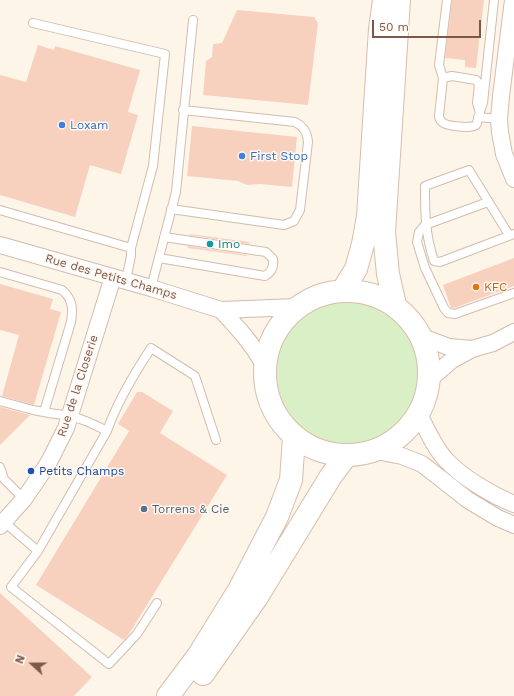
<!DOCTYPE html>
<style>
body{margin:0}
#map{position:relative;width:514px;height:696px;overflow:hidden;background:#fef5e9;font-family:"Work Sans",sans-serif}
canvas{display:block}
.north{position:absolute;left:12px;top:644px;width:40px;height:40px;-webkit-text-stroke:3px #fff9f2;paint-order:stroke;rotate:291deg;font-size:11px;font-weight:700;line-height:16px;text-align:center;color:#7d5849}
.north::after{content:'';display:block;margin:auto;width:14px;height:18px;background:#7d5849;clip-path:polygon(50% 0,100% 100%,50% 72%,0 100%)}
.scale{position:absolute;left:372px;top:20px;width:109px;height:18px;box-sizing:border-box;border:2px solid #7d5849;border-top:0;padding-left:5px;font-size:12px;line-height:14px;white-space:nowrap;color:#7d5849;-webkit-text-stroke:3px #fff9f2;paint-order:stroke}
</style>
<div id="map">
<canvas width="514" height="696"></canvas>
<div class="north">N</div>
<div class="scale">50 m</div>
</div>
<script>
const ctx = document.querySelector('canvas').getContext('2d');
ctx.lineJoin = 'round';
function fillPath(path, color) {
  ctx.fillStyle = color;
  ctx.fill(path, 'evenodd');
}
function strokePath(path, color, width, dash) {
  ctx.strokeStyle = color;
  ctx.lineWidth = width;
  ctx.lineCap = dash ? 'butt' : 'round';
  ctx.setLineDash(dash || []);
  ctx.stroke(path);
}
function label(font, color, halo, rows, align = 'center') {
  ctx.font = font + ' "Work Sans",sans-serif';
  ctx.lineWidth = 3;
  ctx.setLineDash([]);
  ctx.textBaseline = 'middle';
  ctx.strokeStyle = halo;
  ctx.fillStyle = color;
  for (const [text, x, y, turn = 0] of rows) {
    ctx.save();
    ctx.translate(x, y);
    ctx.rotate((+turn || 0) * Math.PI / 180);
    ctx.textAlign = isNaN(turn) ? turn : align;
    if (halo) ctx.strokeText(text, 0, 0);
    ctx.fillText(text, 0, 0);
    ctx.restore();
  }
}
fillPath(new Path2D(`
 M276 373a71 71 0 1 1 142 0a71 71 0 1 1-142 0Z`), '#d9efc5');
fillPath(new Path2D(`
 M452,0h32l-8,68 -11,-1v-7l-20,-2z
 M237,10l77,7 4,6 -10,82 -105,-10 3,-34 6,-4 1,-13 9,-1z
 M38,45l16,5 1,-4 85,24 -12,42 10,3 -17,59 -31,-9 -15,52 -75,-22v-120l26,7z
 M192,126l105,11 -5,50 -32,-3 -13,1 -9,-4 -51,-5z
 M190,234l59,8v2l-60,-9z
 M188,246l59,9v1l-59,-8z
 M514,258v28l-60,22h-3l-8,-23z
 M0,284l53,15 -3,10 11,3 -27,93 -32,-9 17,-61 -19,-5z
 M137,392h5l31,19 -13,22 67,42 -98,159 -5,6 -88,-55 93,-154 -11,-7z
 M0,407l30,8 -30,30z
 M0,593l92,84 -18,19h-74z`), '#f7d1be');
const service = new Path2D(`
 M33,23l132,31 -12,112 -22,82v8l-5,24
 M443,78l-4,-13 8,-65
 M479,110l-2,-7 2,-19 -3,-4 -24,-4 -9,2 -4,38c0,2 1,4 3,6 4,4 30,7 34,3 2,-3 4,-16 7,-22l11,-103
 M478,117l21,2
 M488,202l-63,23 -6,7 -2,10 8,26 19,40 4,5 7,1 59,-21
 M171,209l113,16 10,-4 6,-11 8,-68c-1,-10 -4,-15 -13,-20l-112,-12
 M0,210l131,38
 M509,235l-40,-65 -44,16c0,29 0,47 9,75l6,1 74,-28
 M159,258l106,18c7,-4 9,-10 8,-17l-7,-7 -102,-15
 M0,272l62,18c11,9 11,19 9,32l-27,90c9,2 17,2 25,4 13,2 26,9 38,15
 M151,288l25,-96 17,-172
 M0,401l33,9 11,2
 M0,467l4,12 20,20
 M4,522l34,29
 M157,603l-20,31 -28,30 -98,-77 27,-36 69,-120c10,-29 27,-57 44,-83l44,28 21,64`);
const minor = new Path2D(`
 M513,0l-12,96 -2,23 1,13 4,22 10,25
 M0,245l151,43 70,22 76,-3
 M221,310c17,18 31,33 43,55
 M422,337l27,10 23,2
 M430,379l22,-19 20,-11 21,-6 21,-11
 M419,414c8,16 15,33 27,46 17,18 46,35 68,44
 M376,451l26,5 20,8 46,36 30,18 16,7
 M0,526l24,-27 9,-13 16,-24 17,-34 47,-151`);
const secondary = new Path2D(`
 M343,290l13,-21 7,-25 5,-28 12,-187 4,-29
 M265 373a82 82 0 1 1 164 0a82 82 0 1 1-164 0Z
 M395,305l-7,-31 -4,-42 15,-232
 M203,674l54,-77 74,-121 15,-20
 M168,696l30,-40 41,-66 38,-73 14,-37 3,-43`);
strokePath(service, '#d3bbad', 10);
strokePath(minor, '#d3bbad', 18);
strokePath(secondary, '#d9bdac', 24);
strokePath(service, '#fff', 8);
strokePath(minor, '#fff', 16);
strokePath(secondary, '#fff', 22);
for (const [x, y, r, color] of [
 [62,125,4,"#3f7fe0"],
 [242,156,4,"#3f7fe0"],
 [210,244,4,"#0f9aa8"],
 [476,287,4,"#e8710a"],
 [31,471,4,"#1a4fb4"],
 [144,509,4,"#5c6f8a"]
]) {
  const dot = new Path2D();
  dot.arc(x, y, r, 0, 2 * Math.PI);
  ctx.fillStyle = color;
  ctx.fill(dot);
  strokePath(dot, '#fff9f2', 1.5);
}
label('12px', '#366cbe', '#fff9f2', [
 ["Loxam",70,125],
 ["First Stop",250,156]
], 'left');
label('12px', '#0d838f', '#fff9f2', [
 ["Imo",218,244]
], 'left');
label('12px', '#7d5849', '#fff9f2', [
 ["Rue des Petits Champs",111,277,16],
 ["Rue de la Closerie",78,386,-72]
]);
label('12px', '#c56008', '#fff9f2', [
 ["KFC",484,287]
], 'left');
label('12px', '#164399', '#fff9f2', [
 ["Petits Champs",39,471]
], 'left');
label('12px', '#4e5e75', '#fff9f2', [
 ["Torrens & Cie",152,509]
], 'left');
</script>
